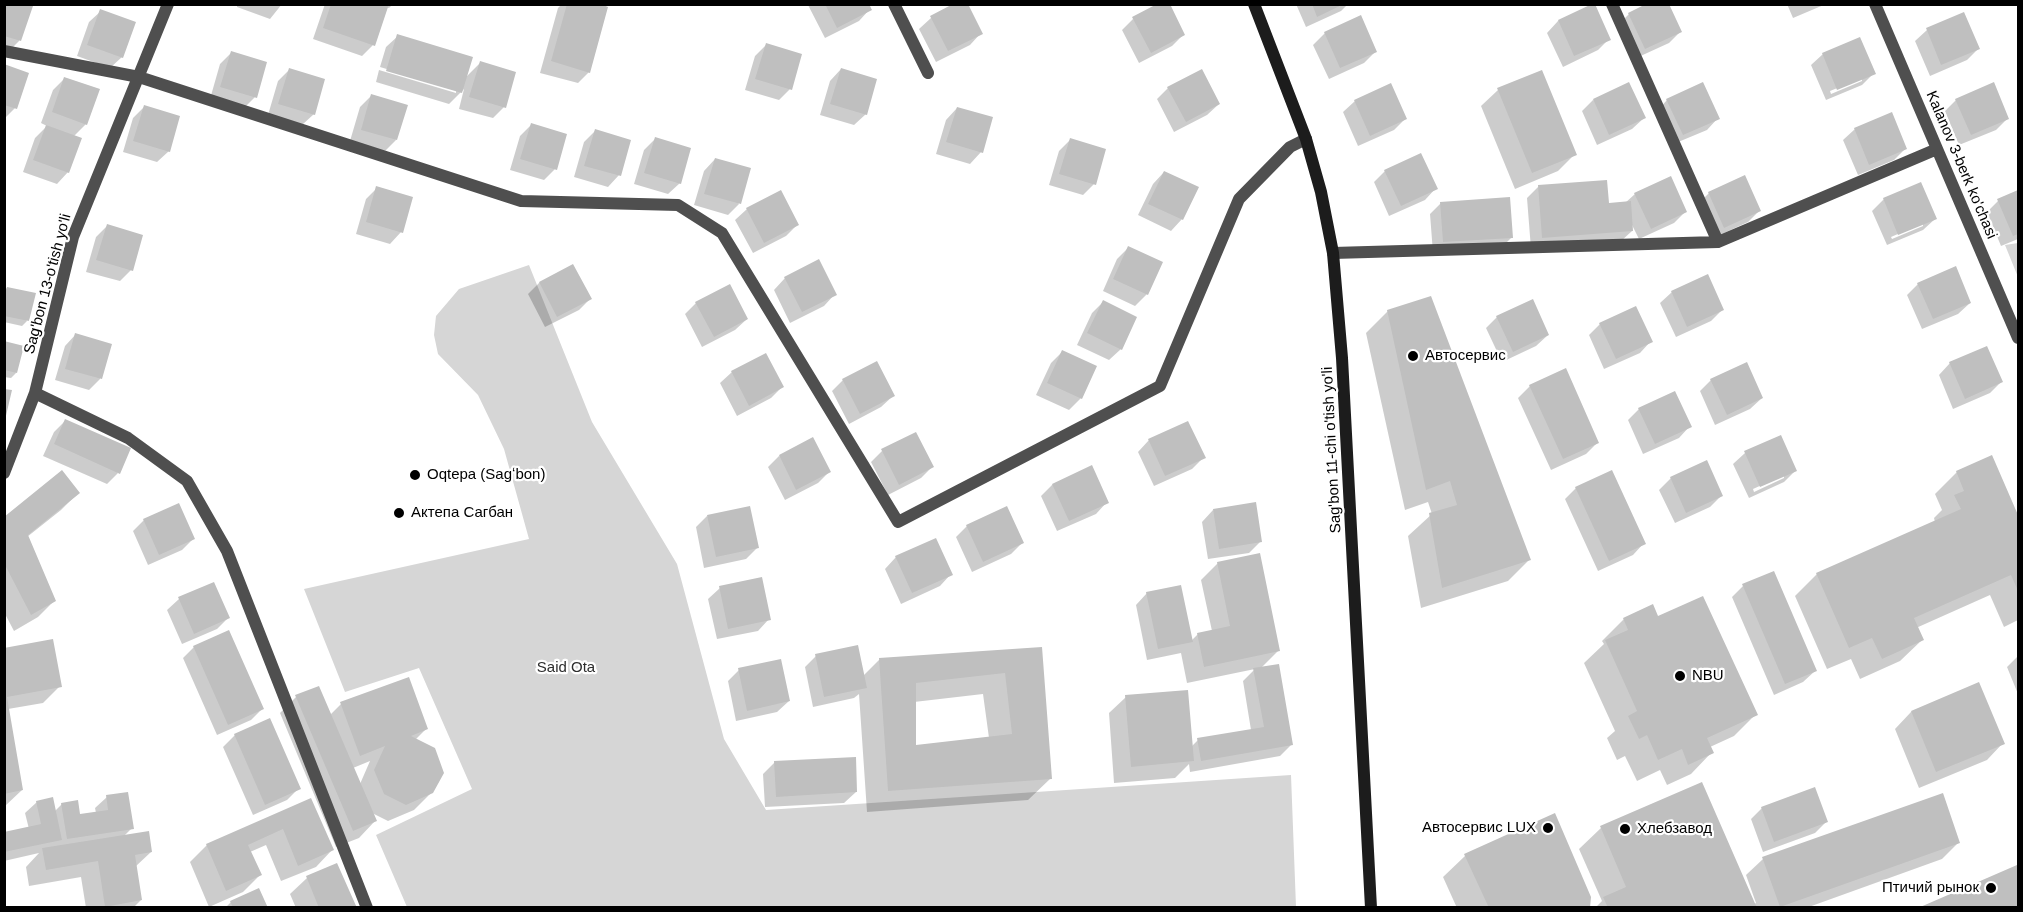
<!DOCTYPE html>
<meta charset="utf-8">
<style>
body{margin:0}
#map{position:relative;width:2023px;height:912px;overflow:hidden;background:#fff;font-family:Arial,sans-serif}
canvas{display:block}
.frame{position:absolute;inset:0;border:6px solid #000;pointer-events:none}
</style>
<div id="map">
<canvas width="2023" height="912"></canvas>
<div class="frame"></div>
</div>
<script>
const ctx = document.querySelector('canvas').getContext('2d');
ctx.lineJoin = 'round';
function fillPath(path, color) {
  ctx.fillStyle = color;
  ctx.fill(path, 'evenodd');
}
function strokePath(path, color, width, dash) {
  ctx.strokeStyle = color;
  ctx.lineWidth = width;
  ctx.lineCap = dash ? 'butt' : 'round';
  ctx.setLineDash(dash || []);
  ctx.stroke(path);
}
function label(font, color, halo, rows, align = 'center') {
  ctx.font = font + ' Arial,sans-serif';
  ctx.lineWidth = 4.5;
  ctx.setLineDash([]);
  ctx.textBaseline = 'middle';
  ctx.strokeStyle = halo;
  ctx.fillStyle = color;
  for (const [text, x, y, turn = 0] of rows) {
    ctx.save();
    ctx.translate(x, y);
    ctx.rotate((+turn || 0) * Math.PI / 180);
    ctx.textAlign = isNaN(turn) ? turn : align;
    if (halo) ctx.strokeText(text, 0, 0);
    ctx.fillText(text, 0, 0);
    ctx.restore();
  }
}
fillPath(new Path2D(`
 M2018,243v34l-13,-32z
 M529,265l63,157 85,142 47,175 42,71 525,-35 5,132h-889l-31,-72 96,-46 -53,-121 -74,24 -41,-103 225,-50 -25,-90 -26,-54 -40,-41 -4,-19 2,-19 23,-27z`), '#d6d6d6');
fillPath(new Path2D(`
 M4,4h21l6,3 -12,34 -11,11 -4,-1z
 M237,4h45l-12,15 -33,-12z
 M325,4h68l-4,4 -3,-1 -13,38 -11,11 -49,-17z
 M562,4h33l-6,68 -11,11 -38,-10 18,-65z
 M867,4l3,5 -11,12 -34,17 -17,-33z
 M956,4l25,29 -11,12 -34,17 -17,-33 12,-11z
 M1296,4h52l-7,7 -35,16z
 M1787,4h39l-33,14z
 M1594,5l15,34 -11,11 -35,17 -16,-34 11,-12z
 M101,11l21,46 -12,11 -33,-12 12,-34z
 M1629,14l51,18 -11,11 -35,16 -16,-34z
 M1133,19l51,15 -12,12 -33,17 -17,-33z
 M1927,30l51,19 -11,11 -37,16 -15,-35z
 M1325,33l51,18 -12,12 -35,16 -16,-34z
 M398,36l67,42 15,-15 24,44 -11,11 -34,-9 5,-20 -15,15 -73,-22 3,-12 77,23v-3l-76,-23 6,-20z
 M766,45l24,44 -11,11 -34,-10 10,-34z
 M231,53l24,44 -11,11 -34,-9 10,-35z
 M1823,54l51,19 -12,12 -36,15 -15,-35zM1862,78v3l-31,13 -1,-3z
 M4,66l11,42 -11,11z
 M841,69l25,45 -12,11 -34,-10 10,-34z
 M289,70l25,44 -12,11 -34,-10 10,-34z
 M65,78l21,46 -12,12 -6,36 -11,12 -34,-12 12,-34 12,-12 -6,-3 12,-33z
 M1168,88l51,16 -12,11 -33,17 -17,-33z
 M1498,90l77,64 -17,17 -43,18 -34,-83z
 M372,95l24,45 -11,11 -35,-10 10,-34z
 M1593,100l51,18 -12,11 -35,16 -15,-34z
 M1667,100l51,18 -11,12 -36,15 -15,-33z
 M1956,100l51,19 -11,11 -37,15 -14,-34z
 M1355,101l50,18 -11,11 -36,16 -15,-34z
 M144,107l25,44 -12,11 -34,-10 10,-34z
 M957,108l24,44 -11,12 -34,-10 10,-34z
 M531,125l24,44 -11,11 -34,-10 10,-34z
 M1855,129l51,19 -12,12 -36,15 -15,-35z
 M595,131l24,44 -11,12 -34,-10 10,-35z
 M655,139l25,44 -12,11 -34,-10 10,-34z
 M1070,140l24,44 -11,11 -34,-10 10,-34z
 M715,159l24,45 -11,11 -34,-10 10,-34z
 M1385,171l51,17 -11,12 -36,16 -15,-34z
 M1164,172l18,47 -11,12 -33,-16 15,-31z
 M1539,186l69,19 17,-2 10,-9 50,18 -11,11 -35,16 -8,-16 1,8 -12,11 -89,7 -4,-51z
 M377,188l24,44 -11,12 -34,-10 10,-35z
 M2018,192v47l-17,7 -14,-34 11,-11z
 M1709,193l50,18 -11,11 -35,16 -16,-33z
 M1884,199l51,20 -12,11 -36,15 -15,-34zM1923,223v3l-31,13 -1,-2z
 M1441,203l71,34 -11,11 -68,5 -3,-39z
 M747,209l50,16 -11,11 -33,17 -18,-33z
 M107,226l24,44 -11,11 -34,-9 10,-35z
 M1128,248l33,15 -14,31 -12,12 -32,-15 14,-32z
 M573,266l17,33 -11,11 -34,17 -17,-33 11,-11z
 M785,278l50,16 -11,12 -34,17 -16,-33z
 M1918,284l52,19 -12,11 -36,15 -15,-34z
 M7,288l20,33 -5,5 -18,-4v-31z
 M1672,292l50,18 -11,11 -35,16 -16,-34z
 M1103,302l18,47 -12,11 -32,-15 15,-32z
 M696,303l51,16 -12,11 -33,17 -17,-33z
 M1388,311l142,248 -22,22 -87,27 -13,-72 24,-22 -4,-12 -23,8 -39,-177z
 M1497,317l51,18 -12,11 -34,16 -16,-34z
 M1600,324l51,17 -11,12 -36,16 -15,-34z
 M76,334l34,11 -10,34 -11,11 -34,-10 10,-34z
 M4,343l12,30 -5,5 -7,-1z
 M1062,352l19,46 -12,12 -33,-15 15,-32z
 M1950,363l51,19 -11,11 -37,16 -14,-34z
 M732,372l50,15 -11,11 -34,18 -17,-33z
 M843,380l50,16 -12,11 -32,17 -17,-33z
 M1711,380l51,18 -12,11 -35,16 -15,-34z
 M1530,386l68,56 -12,12 -35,16 -33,-72z
 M1639,409l51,17 -11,12 -36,16 -15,-34z
 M66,420l52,53 -11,11 -64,-28 11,-24z
 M1149,440l55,17 -12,12 -38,17 -16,-34z
 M882,451l51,15 -12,12 -33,17 -17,-33z
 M1745,453l51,17 -12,12 -35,16 -16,-34zM1784,475v3l-30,14 -1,-3z
 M779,456l50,16 -11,11 -33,17 -17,-33z
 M1991,457l27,62v101l-14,7 -14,-32 -74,33 6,12 -22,21 -40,18 -9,-20 -24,10 -32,-73 22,-22 118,-52 -1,-4 8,-8 -7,-16 22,-22z
 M1706,462l15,34 -11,11 -35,16 -16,-33 12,-12z
 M1091,467l16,35 -11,12 -39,17 -16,-35 11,-11z
 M1576,488l68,55 -11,12 -35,16 -33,-72z
 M78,493l-17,17 -34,27 28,63 -17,17 -24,14 -10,-19v-93z
 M1213,510l47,32 -11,11 -41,6 -6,-37z
 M707,516l50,32 -11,11 -42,9 -8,-41z
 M144,520l49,19 -11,11 -34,15 -15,-34z
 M967,526l55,17 -11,11 -39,18 -16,-35z
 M896,557l55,17 -11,12 -39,18 -16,-35z
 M1218,563l60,88 -17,17 30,77 -11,11 -90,16 -1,-8 -14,14 -61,5 -5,-70 17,-16 65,50 7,-7 53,-10 -8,-49 12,-12 -68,14 -6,-30 -34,7 -11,-55 11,-12 44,48 7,-7 14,-3 -11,-51z
 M213,584l15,34 -11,11 -35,15 -15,-34 12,-11z
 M1743,586l72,85 -12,11 -29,13 -42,-98z
 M720,588l49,31 -11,12 -41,8 -9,-40z
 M1658,618l98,96 -22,22 -24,11 2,5 -21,22 -24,11 -7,-15 -23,11 -12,-25 -8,4 -10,-22 8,-7 -31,-68 20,-19 -2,-3 22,-22z
 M194,647l68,62 -11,11 -34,15 -34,-77z
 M4,649l56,37 -17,17 -35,6 14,81 -18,17z
 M1040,649l10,130 -22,21 -161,12 -8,-118 -5,4 -41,9 -8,-40 11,-11 47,20 16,-16zM983,694l6,44 -75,9v-45z
 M2018,656v38l-11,-27z
 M739,670l50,31 -12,11 -41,9 -8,-40z
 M1978,684l25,59 -16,17 -68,28 -24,-59 16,-17z
 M296,697l34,18 11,-11 85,25 -11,11 17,52 -18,18 -26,11 -16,-8 3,8 -16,17 -23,9 -56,-134zM370,761l-10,23 -7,-16z
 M235,735l64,53 -12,12 -34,15 -30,-68z
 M775,762l81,30 -12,11 -79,4 -2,-33z
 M107,797l25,31 -8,8 27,16 -16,15 6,33 -8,8h-47l-5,-31 -52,9 -3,-19 13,-14 -35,8v-27l25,-5 -4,-16 12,-11 17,10 8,-8 17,12 17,-3 -1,-5z
 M310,800l22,50 -16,17 -35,14 -15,-36 -16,7 10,23 -17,17 -34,15 -19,-45 17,-17z
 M1762,808l64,14 -11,11 -52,19 -12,-33z
 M1554,815l34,93h-131l-14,-31 22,-21z
 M1601,828l153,76 2,-1 -10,-28 17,-16 196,-17 -17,17 -136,49h-211l7,-7 -23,-52z
 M2016,867l2,5v36h-96z
 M307,878l48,30h-59l-6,-14z
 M231,902l35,6h-41z`), '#0003');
fillPath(new Path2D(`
 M4,4l29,2 -12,35 -17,-5z
 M331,4h58l-14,42 -52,-18z
 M567,4h34l7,3 -18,66 -39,-12z
 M825,4h44l3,6 -35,18z
 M953,4h15l15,30 -35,17 -18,-35z
 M1157,4h13l15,31 -34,18 -19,-36z
 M1312,4h32l-27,13z
 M1592,4h3l16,36 -37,16 -16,-36z
 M1646,4h23l13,28 -37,17 -17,-36z
 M100,9l36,13 -13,36 -36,-13z
 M1964,12l16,37 -39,16 -15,-37z
 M1361,15l16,37 -37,16 -16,-36z
 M397,34l76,23 -11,36 -76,-22z
 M1860,37l16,37 -39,16 -15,-37z
 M766,43l36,11 -10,36 -37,-11z
 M231,51l36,11 -10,36 -37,-11z
 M480,61l36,11 -10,36 -37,-11z
 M4,64l25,9 -12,36 -13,-4z
 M289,68l36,11 -10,36 -37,-11z
 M841,68l36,11 -10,36 -37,-11z
 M1202,69l18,35 -34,18 -19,-35z
 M1542,70l35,85 -45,18 -35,-85z
 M64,77l36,12 -13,36 -35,-13z
 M1629,82l17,36 -37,17 -16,-36z
 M1703,82l17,37 -37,16 -17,-36z
 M1994,82l15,37 -38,16 -16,-36z
 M1391,83l16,36 -37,17 -16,-36z
 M371,94l37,11 -11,35 -36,-10z
 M144,105l36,11 -10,36 -37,-11z
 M957,107l36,10 -10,36 -37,-11z
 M1892,112l15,37 -38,16 -15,-37z
 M531,123l36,11 -10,36 -37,-11z
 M46,125l36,13 -13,35 -36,-13z
 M595,129l36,11 -10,36 -37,-10z
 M655,137l36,11 -10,36 -37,-11z
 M1070,138l36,11 -10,36 -37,-11z
 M1421,153l17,36 -37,17 -17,-36z
 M715,158l36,10 -10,36 -37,-10z
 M1164,171l35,16 -16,33 -35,-16z
 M1745,175l16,36 -37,17 -16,-36z
 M1671,176l16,36 -36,17 -17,-36z
 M1607,180l2,23 22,-2 2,30 -91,7 -4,-53z
 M1921,182l16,37 -39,16 -15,-37z
 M376,186l37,11 -10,36 -37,-11z
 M781,190l18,35 -35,18 -18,-35z
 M2018,190v44l-5,2 -16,-37z
 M1510,197l3,41 -70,4 -3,-40z
 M107,224l36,11 -10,36 -37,-11z
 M1128,246l35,16 -15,33 -35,-16z
 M819,259l18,36 -35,17 -18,-35z
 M573,264l19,35 -35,18 -18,-35z
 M1956,266l15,37 -38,16 -16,-36z
 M1708,274l16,36 -37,17 -16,-36z
 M730,284l18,35 -34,18 -19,-35z
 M7,287l29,6 -7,28 -25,-5v-19z
 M1431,296l100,264 -89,28 -13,-75 28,-8 -7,-24 -24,9 -39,-180z
 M1533,299l16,36 -36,17 -17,-36z
 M1103,300l34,17 -15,33 -35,-17z
 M1636,306l17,36 -37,17 -17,-36z
 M75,333l37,11 -10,35 -37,-10z
 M4,341l20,5 -7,27 -13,-3z
 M1987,346l16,36 -38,17 -16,-37z
 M1062,350l35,16 -15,33 -35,-16z
 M766,353l18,34 -35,19 -18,-35z
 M877,361l18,35 -35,18 -18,-35z
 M1747,362l16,36 -36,17 -17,-36z
 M1566,368l33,75 -36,16 -34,-74z
 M4,389l8,1 -7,30h-1z
 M1675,391l17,36 -37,17 -17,-36z
 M65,419l66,29 -11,26 -66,-30z
 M1188,421l18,37 -41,18 -17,-37z
 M916,432l18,35 -35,18 -18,-36z
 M1781,435l16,36 -37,16 -16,-36z
 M813,437l18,35 -35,18 -17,-35z
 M1992,455l26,60v76l-7,-16 -97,43 10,22 -42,19 -10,-21 -23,10 -33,-75 145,-64 -7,-14 10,-4 -8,-20z
 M1707,460l16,36 -37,17 -16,-36z
 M1092,465l17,38 -40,18 -17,-37z
 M62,470l18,23 -52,42 28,66 -25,14 -27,-52v-46z
 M1612,470l34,74 -37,17 -34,-74z
 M1256,502l6,40 -43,7 -6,-40z
 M179,503l16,36 -36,16 -16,-36z
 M750,506l9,42 -43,9 -9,-42z
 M1007,506l17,37 -41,19 -17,-37z
 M936,538l17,37 -41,18 -17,-37z
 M1260,553l20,98 -76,16 -7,-34 33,-7 -13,-64z
 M1774,571l43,100 -32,13 -43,-100z
 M762,577l9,43 -43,9 -9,-43z
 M214,582l16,36 -36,16 -16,-37z
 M1181,585l12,57 -35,7 -12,-57z
 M1703,596l55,119 -51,23 7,15 -26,12 -6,-16 -24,11 -11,-25 -8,4 -11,-23 9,-5 -32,-71 23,-10 -5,-12 30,-14 5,12z
 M229,630l35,79 -36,16 -35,-79z
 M53,639l9,48 -55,10 16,93 -19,4v-146z
 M858,645l9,43 -43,9 -9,-43z
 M1042,647l10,132 -164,12 -9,-133zM1005,673l7,61 -96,11v-62z
 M781,659l9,42 -43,10 -9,-43z
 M1279,664l14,81 -92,16 -4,-23 67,-11 -11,-59z
 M409,677l19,52 -17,7 24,12 9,25 -11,20 -27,12 -22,-11 -10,-24 11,-24 -25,10 -20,-54z
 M1979,682l26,62 -69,28 -25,-61z
 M319,686l58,135 -24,10 -58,-136z
 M1188,690l6,71 -63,6 -6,-72z
 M270,718l31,71 -36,16 -31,-71z
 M856,757l1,35 -81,5 -2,-36z
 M1702,782l55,126h-149l-5,-11 23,-10 -26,-61z
 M1815,787l13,35 -54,20 -13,-35z
 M128,792l6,37 -67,10 -6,-36 17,-3 2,14 28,-4 -2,-15z
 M1943,793l17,50 -180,64 -18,-50z
 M53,797l9,43 -58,12v-20l37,-8 -5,-23z
 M311,798l23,52 -36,16 -15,-37 -35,16 14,30 -36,16 -20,-47z
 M1555,813l36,84 -1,11h-101l-25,-54z
 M149,831l3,21 -17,3 7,45 -37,7 -7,-46 -52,9 -4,-22z
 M337,863l20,45h-38l-13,-32z
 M2017,865l1,43h-100z
 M259,888l9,20h-35l-3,-7z`), '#bfbfbf');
strokePath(new Path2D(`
 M894,4l34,69
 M1612,4l106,238
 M1875,4l143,334
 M4,51l135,26 382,124 157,4 44,28 176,289 262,-136 79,-187 51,-52 16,-8
 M1333,253l385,-11 219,-93
 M35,393l93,45 59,43 40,70 140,357
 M4,473l31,-80 38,-156 95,-233`), '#4f4f4f', 12);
strokePath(new Path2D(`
 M1254,4l52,135 15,53 12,61 9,105 29,550`), '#1c1c1c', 12);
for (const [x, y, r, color] of [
 [1413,356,6,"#000"],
 [415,475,6,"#000"],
 [399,513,6,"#000"],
 [1680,676,6,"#000"],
 [1548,828,6,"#000"],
 [1625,829,6,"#000"],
 [1991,888,6,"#000"]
]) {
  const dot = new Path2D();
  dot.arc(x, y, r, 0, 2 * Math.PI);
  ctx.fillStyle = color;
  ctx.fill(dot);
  strokePath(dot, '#fff', 2);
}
label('15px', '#000', '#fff', [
 ["Kalanov 3-berk ko'chasi",1961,165,67],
 ["Sag'bon 13-o'tish yo'li",48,284,-75],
 ["Sag'bon 11-chi o'tish yo'li",1332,450,-93]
]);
label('15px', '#000', '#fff', [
 ["Автосервис",1425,356],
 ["Oqtepa (Sagʻbon)",427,475],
 ["Актепа Сагбан",411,513],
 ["NBU",1692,676],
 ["Автосервис LUX",1536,828,"right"],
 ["Хлебзавод",1637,829],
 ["Птичий рынок",1979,888,"right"]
], 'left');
label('15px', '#2d2d2d', '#fff', [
 ["Said Ota",566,668]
]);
</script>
